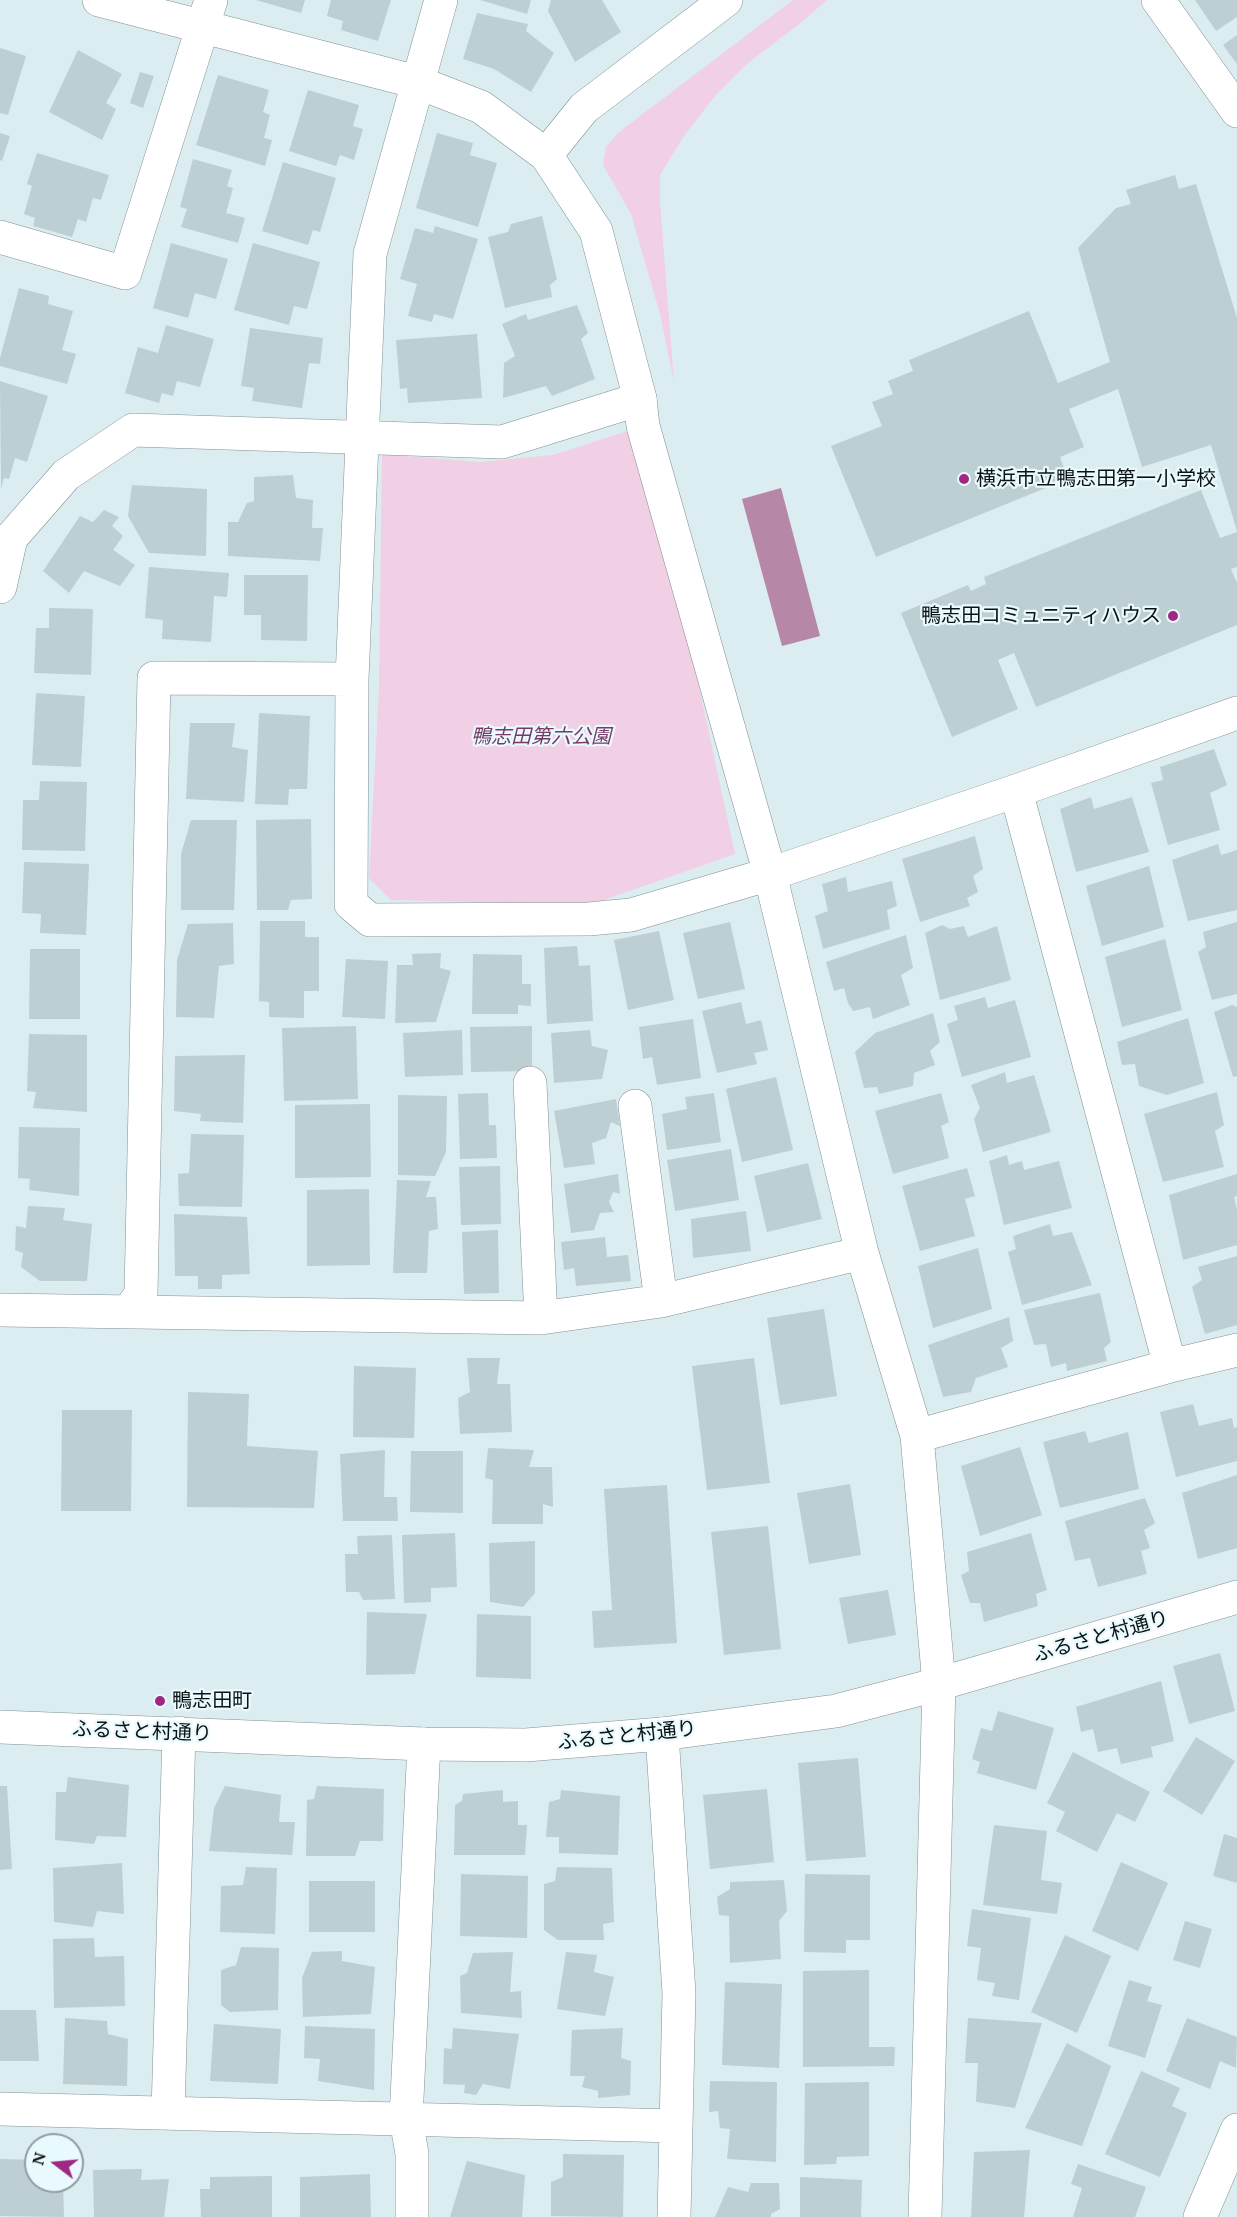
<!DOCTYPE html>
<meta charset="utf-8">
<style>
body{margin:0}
#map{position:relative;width:1237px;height:2217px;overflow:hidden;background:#dbedf1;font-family:"PT Serif",serif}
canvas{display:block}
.north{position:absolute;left:24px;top:2133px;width:60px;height:60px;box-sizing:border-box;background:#e8fafe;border:2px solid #909da0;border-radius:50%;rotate:286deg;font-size:16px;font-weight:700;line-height:24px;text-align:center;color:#0c1213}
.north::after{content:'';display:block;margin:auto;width:21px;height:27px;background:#9e2882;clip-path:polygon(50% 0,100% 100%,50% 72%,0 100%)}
</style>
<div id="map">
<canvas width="1237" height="2217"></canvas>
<div class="north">N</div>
</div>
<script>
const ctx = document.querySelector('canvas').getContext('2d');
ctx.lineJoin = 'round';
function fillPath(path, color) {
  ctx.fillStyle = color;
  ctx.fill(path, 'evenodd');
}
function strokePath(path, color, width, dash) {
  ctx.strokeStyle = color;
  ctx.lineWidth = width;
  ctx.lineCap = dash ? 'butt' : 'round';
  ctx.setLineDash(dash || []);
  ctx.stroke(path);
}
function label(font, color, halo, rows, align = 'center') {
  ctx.font = font + ' "PT Serif","Noto Sans JP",serif';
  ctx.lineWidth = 4.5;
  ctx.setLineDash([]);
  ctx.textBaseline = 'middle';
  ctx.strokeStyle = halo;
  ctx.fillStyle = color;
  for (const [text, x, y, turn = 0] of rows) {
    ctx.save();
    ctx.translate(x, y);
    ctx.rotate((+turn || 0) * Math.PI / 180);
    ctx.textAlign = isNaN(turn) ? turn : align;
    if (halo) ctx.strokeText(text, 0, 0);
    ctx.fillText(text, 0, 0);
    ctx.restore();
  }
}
fillPath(new Path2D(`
 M793,0h34l-30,26 -48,36 -34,34 -31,40 -24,39v28l14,179 -14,-68 -29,-100 -28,-49 3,-18 13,-15z
 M643,426l92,428 -145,51 -199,-5 -22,-22 10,-191 3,-233 98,8 73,-7z`), '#f1d0e5');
fillPath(new Path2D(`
 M781,488l39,148 -38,10 -40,-147z`), '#b687a6');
fillPath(new Path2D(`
 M256,0h49l-4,13z
 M331,0h60l-13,41 -37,-11 2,-9 -16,-5z
 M480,0h51l-4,14z
 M551,0h51l19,32 -46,30 -27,-51z
 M1195,0h42v17l-21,14z
 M477,13l51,11 -2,7 28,22 -23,39 -37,-23 -31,-10z
 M1237,35v29l-14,-19z
 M0,48l26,8 -18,59 -8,-2z
 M78,50l44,24 -16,29 10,6 -14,31 -53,-28z
 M140,72l14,4 -11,32 -13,-5z
 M218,75l51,15 -6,22 7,3 -6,23 8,2 -7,26 -69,-21z
 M308,90l51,15 -6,21 10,3 -9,31 -14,-5 -4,11 -47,-15z
 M0,133l10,3 -8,25 -2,-1z
 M437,133l36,10 -3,12 27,8 -19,64 -62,-19z
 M37,153l72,22 -8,25 -8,-2 -7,24 -8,-3 -6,18 -39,-11 2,-8 -11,-4 8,-28 -5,-2z
 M193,159l39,11 -5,16 6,2 -7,25 19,5 -7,25 -57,-16 6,-18 -7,-2z
 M283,162l53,16 -16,54 -7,-2 -5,15 -46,-14z
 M1175,175l4,14 17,-5 41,134v213l-26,-86 -69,22 -24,-78 -49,20 15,38 -24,10 8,22 -192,78 -45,-111 51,-20 -10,-24 21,-8 -5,-13 25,-10 -4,-11 120,-49 29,72 52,-21 -32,-114 38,-40 15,-4 -5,-14z
 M542,216l15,63 -7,6 2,12 -47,11 -17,-71 20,-5 3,-8z
 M435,226l43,13 -25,80 -19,-5 -2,8 -24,-6 9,-32 -17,-5 15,-51 18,5z
 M171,243l57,16 -12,40 -21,-6 -7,25 -35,-10z
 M253,243l67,19 -13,47 -13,-3 -5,19 -55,-15z
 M19,288l30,8 -1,8 25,7 -11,39 14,4 -9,30 -67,-18v-8z
 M577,305l11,28 -7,6 14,40 -43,17 -6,-10 -43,12 1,-35 11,-7 -13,-32 24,-10 2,6z
 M166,325l48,14 -14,48 -23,-6 -4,15 -11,-3 -3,10 -34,-10 13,-46 20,6z
 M250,328l73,10 -3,26 -11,-1 -7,45 -50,-7 2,-13 -13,-2z
 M477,334l5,64 -74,5 -1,-15 -7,1 -4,-49z
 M0,381l48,15 -21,66 -12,-4 -6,21 -5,-1 -3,11z
 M293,475l3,23 17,2 -1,28h11l-3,33 -92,-5v-34h10l9,-19 7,-2v-24z
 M132,485l75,4 -1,67 -57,-3 -21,-37z
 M1201,490l19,48 17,-6v35l-6,2 6,14v42l-201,82 -22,-54 -16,7 20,49 -66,28 -51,-124 67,-28 3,6 15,-7 -2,-7z
 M104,510l15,7 -7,9 11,10 -10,14 22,15 -15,21 -36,-15 -15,22 -26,-22 37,-55 13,6z
 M149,567l80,6 -2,24 -13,-1 -3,46 -49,-3 1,-19 -18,-2z
 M244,575h64l-1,66 -46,-1v-25h-17z
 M49,608l44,1 -2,66 -57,-2 2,-45h13z
 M36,693l49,3 -4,71 -49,-2z
 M259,713l51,3 -3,73h-18l-1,16 -33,-1z
 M190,723h45l-3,24 16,3 -4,52 -58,-3z
 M1214,749l13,36 -17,8 10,37 -52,15 -17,-62 12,-3 -3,-13z
 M40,781l47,1 -2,69 -63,-1 1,-50h16z
 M1091,797l3,12 38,-12 17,55 -73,20 -16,-63z
 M311,819l1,80 -21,1 -3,10h-31l-1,-90z
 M191,820h46l-3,90h-53v-56z
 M975,836l8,33 -10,7 5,16 -11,6 3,8 -50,16 -18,-63z
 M1218,844l3,11 16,-5v60l-49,11 -16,-61z
 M24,862l65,2 -3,71 -46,-2 1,-19 -19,-1z
 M1149,866l15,61 -62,19 -16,-60z
 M846,877l2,15 44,-11 5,25 -10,4 3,19 -67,20 -8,-33 13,-5 -6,-27z
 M260,921h45v16h14v54h-15v27l-35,-1v-15l-10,-1z
 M730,922l15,67 -47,10 -15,-66z
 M1237,922v72l-25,6 -14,-48 8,-5 -3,-15z
 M233,923l1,41 -15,2 -5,52 -38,-1 1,-57 11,-36z
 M942,925l8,4 14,-3 4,11 29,-11 14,54 -71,20 -15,-67z
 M659,931l15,69 -46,10 -14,-70z
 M906,935l7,33 -12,7 9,30 -37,14 -3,-12 -17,4 -5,-8 -4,-15 -10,3 -8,-29z
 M1165,939l17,71 -60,17 -17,-70z
 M577,946l2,20 11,-1 3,56 -46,3 -3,-76z
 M30,949h50v70h-51z
 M441,953l-1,15 11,3 -15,51 -41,1 2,-58h16l-1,-11z
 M473,954l49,1v29h9v22l-13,-1v9h-46z
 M346,959l42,2 -3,58 -43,-2z
 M985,997l3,11 27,-8 16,57 -69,20 -15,-53 11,-4 -4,-14z
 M741,1002l5,22 15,-4 7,30 -14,3 3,11 -40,9 -15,-62z
 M1232,1005l5,2v69l-4,1 -19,-65z
 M933,1013l7,29 -10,9 5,14 -21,8 -1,13 -34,8 -2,-7 -13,1 -9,-36 20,-19z
 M1188,1018l16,65 -37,12 -28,-9 -4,-22 -13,1 -5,-23z
 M693,1019l8,59 -44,7 -5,-28 -9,2 -4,-32z
 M356,1026l2,73 -74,2 -2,-73z
 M532,1026v45l-61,1 -1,-45z
 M462,1030l1,45 -58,2 -2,-44z
 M590,1030l2,16 16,4 -6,29 -48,4 -3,-50z
 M29,1034l58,1v77l-54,-4 3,-16 -9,-1z
 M245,1055l-2,68 -43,-2 1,-7 -27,-3 1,-55z
 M1005,1072l2,11 27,-8 17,57 -68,20 -9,-33 6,-11 -9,-23z
 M776,1077l17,73 -51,12 -16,-73z
 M1217,1092l7,33 -9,6 9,36 -61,15 -19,-68z
 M488,1093l1,32h7l1,33 -37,1 -2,-65z
 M714,1093l7,49 -54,8 -5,-36 25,-5 -2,-12z
 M941,1093l8,29 -8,4 8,32 -56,16 -18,-63z
 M398,1095l49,1 -1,56 -11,24 -37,-1z
 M616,1099l4,27 -9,-4 -5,16 -14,5 3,21 -31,4 -10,-57z
 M370,1104l1,73 -76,1v-73z
 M19,1127l61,1 -1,68 -50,-6 1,-11 -12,-1z
 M191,1134l53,1 -2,72 -63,-1 -1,-32 11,-1z
 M731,1149l8,51 -64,11 -8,-51z
 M1007,1155l2,10 13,-4 2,9 35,-9 13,47 -68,17 -15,-64z
 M808,1163l14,56 -55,13 -13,-56z
 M500,1166l1,58 -40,1 -2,-58z
 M967,1168l8,28 -10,3 10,37 -55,15 -18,-65z
 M618,1174l2,20 -7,-2 -4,10 5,10 -14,1 -6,17 -23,3 -7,-49z
 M1237,1174v22l-3,1 3,13v35l-54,15 -14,-65z
 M397,1180l34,1 -5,16h10l2,32 -9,2 -2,42h-34z
 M369,1189l1,76 -63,1v-76z
 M28,1206l37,2 -2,12 29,4 -5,57h-47l-19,-14 2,-14 -8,-3 1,-24 10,2z
 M746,1211l5,40 -58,7 -2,-39z
 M174,1214l73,3 3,57 -28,1v14h-24v-13h-23z
 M1050,1224l3,12 19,-4 20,53 -70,20 -14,-53 8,-3 -3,-13z
 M498,1230l1,63 -35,1 -2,-62z
 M605,1237l2,20 21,-2 3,26 -55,5 -2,-18 -10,2 -3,-28z
 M978,1248l14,61 -59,19 -15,-62z
 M1237,1256v69l-32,9 -13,-47 10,-7 -4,-13z
 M1100,1293l11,49 -7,6 3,13 -40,10 -1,-8 -15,4 -5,-23 -12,1 -10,-35z
 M824,1309l13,87 -57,9 -13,-87z
 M1009,1317l4,24 -12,7 7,19 -32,11 -5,14 -28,5 -15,-52z
 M467,1358h33l-3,26h13l2,48 -52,2 -2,-36 12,-6z
 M754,1358l16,125 -63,7 -15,-124z
 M354,1366l62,2 -2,70 -61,-1z
 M188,1392l61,2 -2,52 71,5 -4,57 -127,-1z
 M1193,1404l6,22 33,-8 2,10 3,-1v34l-61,16 -16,-65z
 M62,1410h70l-1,101h-70z
 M1085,1431l4,12 39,-11 11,57 -79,19 -17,-66z
 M1020,1447l22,68 -62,21 -19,-70z
 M488,1448l46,2 -5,17h23l1,40 -10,-3v20h-51l1,-44 -8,-2z
 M385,1450l-1,47h13l1,24h-55l-3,-67z
 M411,1451h52v62l-53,-1z
 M1237,1475v73l-39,11 -16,-66z
 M850,1484l11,71 -52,9 -12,-71z
 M667,1485l10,158 -83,5 -2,-37 20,-1 -8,-121z
 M1145,1498l10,25 -11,7 6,18 -9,3 6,23 -49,13 -8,-29 -15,3 -10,-40z
 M768,1526l13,123 -57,6 -13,-123z
 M455,1533l2,54 -26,1v14l-27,1 -2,-68z
 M1031,1533l16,57 -11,4 2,12 -54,16 -4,-19h-10l-9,-28 8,-4 -2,-19z
 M392,1535l3,64 -32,1 -4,-8h-13l-1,-38h13l-1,-18z
 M535,1541v52l-12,14 -33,-5 -1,-59z
 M888,1590l8,45 -48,9 -9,-46z
 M367,1612l60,2 -12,60 -49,1z
 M477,1614l54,2v63l-55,-2z
 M1220,1653l15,58 -46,13 -16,-58z
 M1161,1681l13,60 -23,6 2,10 -32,7 -4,-16 -19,4 -5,-23 -12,3 -5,-25z
 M998,1711l56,17 -18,62 -59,-17 3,-11 -8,-3 9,-31 11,3z
 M1196,1737l39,24 -33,54 -39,-24z
 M1073,1752l77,40 -15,30 -18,-9 -20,39 -41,-21 9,-19 -18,-9z
 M858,1758l8,99 -60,4 -8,-98z
 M68,1777l61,8 -3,52 -29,-1 -3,8 -39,-4 1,-48h10z
 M0,1786h7l5,83 -12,1z
 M225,1786l56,9 -2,27h16l-3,33 -83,-4 5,-43z
 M317,1786l67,3 -1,52h-23l-5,15h-49l1,-56 7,-1z
 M767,1789l7,73 -64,7 -7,-74z
 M503,1790v12l15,-1v24h9l-2,30h-71l1,-50 7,-4 1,-7z
 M561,1790l59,6 -2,59 -59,-2v-16h-13l3,-35 11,-3z
 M994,1825l53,6 -6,49 21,3 -5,31 -74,-9z
 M1224,1834l13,4v45l-24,-7z
 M1121,1862l47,21 -30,68 -46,-20z
 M122,1863l2,51 -27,-3 -4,16 -39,-5 -1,-54z
 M246,1867l31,1 -2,66 -55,-2 1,-46 22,-1z
 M557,1867l55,1 2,54 -11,2 1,16h-46l-14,-10v-46l11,-3z
 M461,1874l67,2 -1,62 -67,-2z
 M805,1874l65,1v65h-24v13l-42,-1z
 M784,1880l3,31 -8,10 2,38 -51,4 -1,-47 -10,-1 -2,-18 13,-8v-7z
 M309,1881h66v51h-66z
 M972,1909l59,9 -12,82 -27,-4 3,-13 -18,-3 4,-32 -14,-2z
 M1185,1921l27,8 -12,39 -27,-8z
 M1065,1935l46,21 -34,77 -46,-21z
 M94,1938l1,19 29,-1 1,50 -71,2 -1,-69z
 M241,1947l38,1 -1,62 -48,2 -9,-7v-35l15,-5z
 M342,1951v10l33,6 -4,47 -68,3 -1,-39 10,-26z
 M513,1952l-3,40 11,-1 1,27 -61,-5 -1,-37 7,-3 6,-20z
 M566,1952l31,3 -3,17 20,5 -9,39 -48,-7z
 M869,1970v77h26l-1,19 -91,1v-96z
 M1129,1980l23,7 -5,14 15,4 -17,53 -37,-12z
 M725,1982l57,2 -3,84 -57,-3z
 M0,2010h36l3,51h-39z
 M65,2018l42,3 1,13 20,5 -1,47 -64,-2z
 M968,2018l74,5 -27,85 -39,-6 2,-39h-13z
 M1187,2018l50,19 -1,31 -16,-7 -10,28 -44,-18z
 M214,2024l67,5 -3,55 -68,-3z
 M305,2026l70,3 -1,61 -56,-9 2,-22 -16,-1z
 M453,2028l66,6 -9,55 -27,-5 -7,11 -12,-2 1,-8 -22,-1 1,-36 8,1z
 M623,2028l-2,30 10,3 -1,34 -32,3v-7l-16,-4 3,-11h-15l2,-46z
 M1067,2043l44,23 -29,80 -57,-18z
 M1141,2071l39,17 -8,18 15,7 -27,64 -55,-23z
 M710,2081l67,1 -1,80 -49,-3 3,-30 -10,-1 -2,-17 -9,1z
 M869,2082v74l-32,1 -1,7 -32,1 1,-82z
 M1030,2150l-6,67h-53l3,-65z
 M563,2154l61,1 -1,62 -72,-1v-34l12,-5z
 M0,2159l36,1v21h27l1,36 -64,-1z
 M467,2161l58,14 -3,42h-72z
 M1078,2164l68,23 -11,30h-62l9,-29 -11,-4z
 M142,2169l-1,11 28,-1 -5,38h-70l-1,-47z
 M370,2174l1,43h-71v-40z
 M272,2176v41h-71l-1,-28h10v-12z
 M800,2177l62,3 -1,37h-61z
 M751,2183h28l1,26 -9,5v3h-56l13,-30 20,5z`), '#becfd3');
const minor = new Path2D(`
 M99,0l318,82 64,25 65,48 50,76 44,168 3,27 127,448 92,379 55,183 22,248 -14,533
 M441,0l-71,254 -18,425 -1,225 19,16 219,-1 42,-4 139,-41 246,-83 221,-78
 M1158,0l79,111
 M546,155l38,-47 142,-108
 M0,237l125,36 86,-273
 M1016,791l154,575
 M530,1083l11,235
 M635,1106l26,195
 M0,1310l541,8 120,-17 201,-48
 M129,1311l12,-17 13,-616 198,1
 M917,1436l253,-70 67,-16
 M662,1734l17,259 -5,224
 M0,2109l676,17
 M168,2112l11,-379
 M412,2217v-63l-6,-35 18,-375
 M1200,2217l37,-87`);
const tertiary = new Path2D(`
 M0,587l11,-49 55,-63 67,-45 369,12 138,-43
 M0,1727l424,17 102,1 136,-11 174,-23 103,-27 298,-87`);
strokePath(minor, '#819195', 34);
strokePath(tertiary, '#819195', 34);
strokePath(minor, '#fff', 33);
strokePath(tertiary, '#fff', 33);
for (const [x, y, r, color] of [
 [964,479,6,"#9e2882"],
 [1173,616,6,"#9e2882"],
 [160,1701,6,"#9e2882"]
]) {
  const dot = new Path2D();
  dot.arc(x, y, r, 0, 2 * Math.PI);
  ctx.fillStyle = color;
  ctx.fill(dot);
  strokePath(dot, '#e8fafe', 2);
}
label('20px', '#0c1213', '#e8fafe', [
 ["横浜市立鴨志田第一小学校",976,479],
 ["鴨志田コミュニティハウス",1161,616,"right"],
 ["鴨志田町",172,1701]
], 'left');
label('italic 20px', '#763a65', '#e8fafe', [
 ["鴨志田第六公園",541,737]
]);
label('20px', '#0c1213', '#e8fafe', [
 ["ふるさと村通り",1101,1637,-16],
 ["ふるさと村通り",142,1732,2],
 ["ふるさと村通り",627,1736,-6]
]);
</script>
